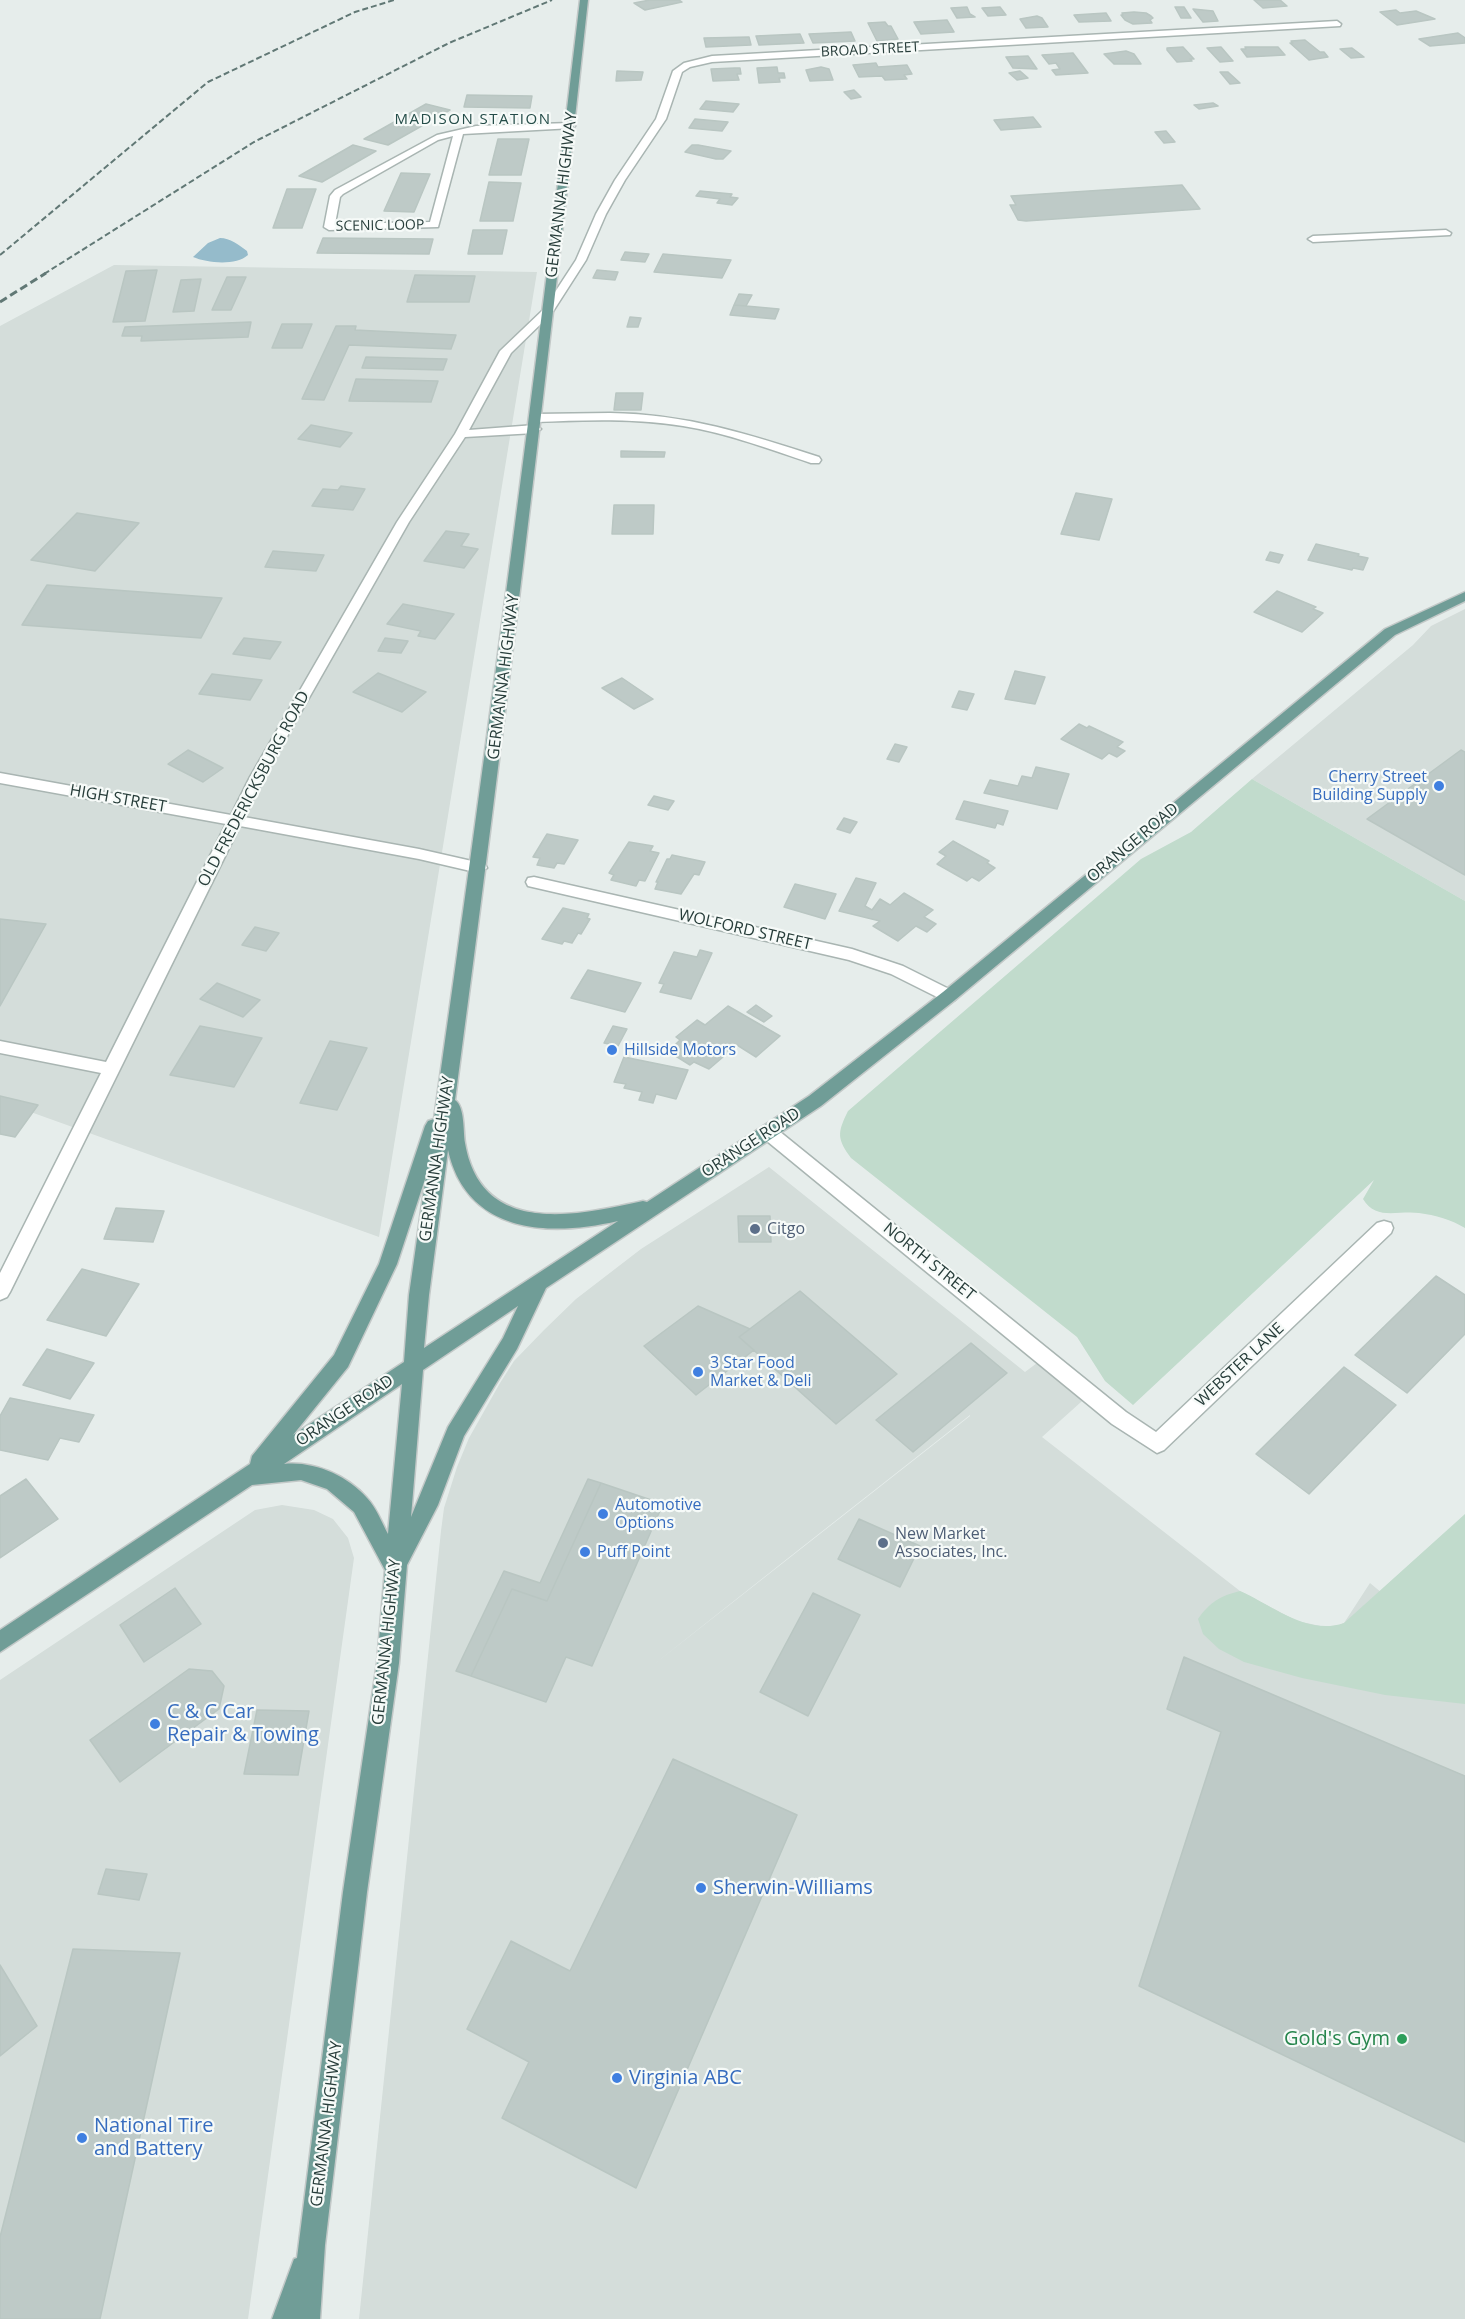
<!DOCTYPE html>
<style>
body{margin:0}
canvas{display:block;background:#e6edeb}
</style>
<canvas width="1465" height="2319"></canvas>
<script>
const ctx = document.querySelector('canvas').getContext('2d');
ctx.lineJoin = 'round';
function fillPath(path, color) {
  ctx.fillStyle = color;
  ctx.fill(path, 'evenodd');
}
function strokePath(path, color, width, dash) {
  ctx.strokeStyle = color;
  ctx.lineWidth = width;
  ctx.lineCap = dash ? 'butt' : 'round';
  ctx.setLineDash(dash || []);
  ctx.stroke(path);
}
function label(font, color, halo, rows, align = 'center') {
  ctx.font = font + ' "Open Sans",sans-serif';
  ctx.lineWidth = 4.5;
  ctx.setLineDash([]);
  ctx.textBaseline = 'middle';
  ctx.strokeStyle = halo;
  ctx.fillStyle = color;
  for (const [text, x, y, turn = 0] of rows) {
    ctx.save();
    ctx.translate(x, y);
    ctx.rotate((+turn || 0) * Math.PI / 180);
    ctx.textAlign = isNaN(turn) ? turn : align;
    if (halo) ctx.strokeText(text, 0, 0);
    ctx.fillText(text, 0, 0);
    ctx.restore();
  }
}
fillPath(new Path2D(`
 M114,265l423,7 -158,965 -379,-136v-775z
 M1465,609v292l-213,-122 161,-134 18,-19z
 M769,1167l256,205 20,-15 45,37 -48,43 198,154 57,30 33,7 14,-5 26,-40 66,55 29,-28v709h-1106l82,-788 3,-23 13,-41 12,-29 31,-55 14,-22 30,-31 32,-31 65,-50zM970,1415v1l-322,253 144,-114z
 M282,1505l32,5 19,9 15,19 6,20 -106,761h-248v-639l255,-170z`), '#d4ddda');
fillPath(new Path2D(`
 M1252,779l213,122v327c-13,-8 -30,-13 -46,-15 -21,-3 -43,8 -56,-14l11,-19 -241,225 -28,-24 -28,-44 -226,-179c-14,-19 -14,-25 -3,-47l293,-252 50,-27z
 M1465,1514v190l-80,-9 -83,-17 -58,-16 -25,-13 -16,-15 -5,-15c12,-17 22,-23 42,-28 32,14 67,45 104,32z`), '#c1dbcc');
fillPath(new Path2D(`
 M220,238c10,0 19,7 27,13l1,4c-12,11 -41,8 -55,2l15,-14z`), '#95bbcb');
const building = new Path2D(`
 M650,0h29l3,2 -37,8 -11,-7z
 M1254,0h26l7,6 -24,2z
 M967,7l3,7 5,3 -18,1 -6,-10z
 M1000,7l6,8 -18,1 -6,-8z
 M1175,7h9l7,11h-10z
 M1193,9l20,2 5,10 -15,1z
 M1396,10l4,3 16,-2 19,8 -38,6 -17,-13z
 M1134,12l12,1 5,3 2,2 -3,2 2,3 -19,1 -8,-4 -4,-5h2l-1,-2z
 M1106,13l5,8 -32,1 -5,-7z
 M1037,16l5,2 6,9 -22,1 -6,-9z
 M947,20l7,12 -33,2 -7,-12z
 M885,22l3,4h3l7,13 -21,2 -9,-18z
 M851,32l4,9 -42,2 -4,-9z
 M1458,33l7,5v5l-35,3 -11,-7z
 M800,34l4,9 -45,2 -3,-9z
 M749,37l2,8 -45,2 -2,-9z
 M1305,40l15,12h4l4,5 -19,3 -19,-17h3l-2,-2z
 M1183,47l11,12h-4l2,2 -15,1 -10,-12v-2z
 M1221,47l12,14 -13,1 -13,-14z
 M1245,47h33l7,8 -38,2 -6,-8h5z
 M1352,48l12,9 -13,1 -11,-9z
 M1126,51l8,3 7,10h-27l-10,-10z
 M1073,53l15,20 -32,2 -4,-5 8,-1 -4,-6 -7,1 -7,-9z
 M1028,56l9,13 -24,-1 -7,-11z
 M876,63l2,4 29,-2 5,9 -8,1 3,4 -22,1 -3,-4 -23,1 -6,-12z
 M777,67l1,6h6l1,5h-6l1,4 -21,1 -2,-15z
 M821,67l8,2 4,11 -23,1 -4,-11z
 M735,68h5l1,6h-4l2,6 -26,1 -2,-12z
 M617,71l26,1 -2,8 -25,1z
 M1020,71l8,7 -11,2 -8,-7z
 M1220,72h8l12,11 -10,1z
 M854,90l7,7 -10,2 -7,-7z
 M467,95l65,1 -2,12 -66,-1z
 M706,101l33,3 -6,8 -33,-3z
 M1213,103l5,3 -19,3 -5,-4z
 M426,104l24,6 -62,35 -24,-6z
 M1033,117l8,10 -40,3 -7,-10z
 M695,119l33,3 -6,9 -33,-3z
 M1166,131l9,11 -11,1 -9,-11z
 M498,139h31l-8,36h-32z
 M353,145l23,6 -54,31 -23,-6z
 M692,145h6l33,6 -8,8h-7l-31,-7z
 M401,173l29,1 -16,38 -30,-1z
 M489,182l32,1 -8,38h-33z
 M1182,185l18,24 -174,12 -8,-1 -8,-15h6l-5,-9z
 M287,189h29l-14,39h-29z
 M700,191l32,3 -2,3 8,1 -6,7 -15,-2 3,-4 -24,-3z
 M473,230h34l-5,24h-34z
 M323,238l110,1 -4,15 -112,-1z
 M625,252l24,2 -4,8 -24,-2z
 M663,254l68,6 -9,18 -68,-6z
 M157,270l-12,51 -32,1 13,-51z
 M597,270l21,2 -3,8 -22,-2z
 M415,275l60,1 -6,26h-62z
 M227,277h19l-15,33h-19z
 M201,279l-7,32 -21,1 8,-32z
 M739,294l13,1 -6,11 -12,-1z
 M734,305l12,1 33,3 -4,10 -45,-4z
 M630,317l11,1 -3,9h-11z
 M251,322l-3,15 -107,4 1,-5h-20l3,-9z
 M282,324h30l-10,24h-30z
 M336,326h20l-1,4 101,5 -5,14 -102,-4 -25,55 -22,-1z
 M366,357l81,2 -4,11 -81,-2z
 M356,379l82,2 -7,21 -82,-1z
 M616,393h27l-2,17h-27z
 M311,425l41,8 -12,14 -42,-8z
 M621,451l44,1 -1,5h-43z
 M341,486l24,3 -12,21 -41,-4 11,-17 15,1z
 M1076,493l36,6 -13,41 -38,-6z
 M614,505h40l-1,29h-41z
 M77,513l62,10 -44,48 -64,-11z
 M446,531l23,3 -8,12 17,3 -14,19 -40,-7z
 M1316,544l43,10 -1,2 10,2 -5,12 -10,-2 -1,2 -44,-10z
 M273,551l51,4 -8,16 -51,-4z
 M1270,552l13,3 -4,8 -13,-3z
 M47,585l175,13 -21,40 -179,-13z
 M1277,591l39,16 -3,2 10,4 -21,19 -48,-20z
 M403,604l51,10 -19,25 -17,-3 3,-5 -34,-7z
 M244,638l37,4 -11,17 -37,-5z
 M385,638l23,3 -7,12 -23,-2z
 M1015,671l30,6 -10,27 -30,-5z
 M378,673l48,19 -24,20 -49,-20z
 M212,674l50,6 -12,20 -51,-6z
 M622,678l31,21 -19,10 -32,-21z
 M959,691l15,3 -7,16 -15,-3z
 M1079,724l8,4 2,-2 34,16 -6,5 8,4 -8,6 -8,-4 -7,6 -41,-20z
 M895,744l12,3 -8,15 -12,-3z
 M188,750l35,18 -20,14 -35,-18z
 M1461,750l4,2v123l-98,-56z
 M1036,767l33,7 -12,35 -73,-16 6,-13 28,6 4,-10 10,2z
 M654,796l20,5 -6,9 -20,-5z
 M964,801l44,10 -5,14 -6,-2 -2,5 -39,-9z
 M844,818l13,4 -7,11 -13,-4z
 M547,834l31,6 -14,24 -7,-1 -3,5 -17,-3 3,-7 -7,-1z
 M953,841l36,20 -2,2 8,5 -16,13 -7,-4 -5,4 -30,-17 9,-8 -7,-4z
 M629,842l24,4 -3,5 9,2 -14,28 -6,-1 -3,6 -25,-6 3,-5 -5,-2z
 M672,855l33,7 -6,13 -5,-1 -13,20 -26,-5 3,-7h-2l11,-23h3z
 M856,878l20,5 -11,23 7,4 8,-11 10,6 14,-12 29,17 -9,7 12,7 -9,8 -11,-6 -18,15 -25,-15 7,-5 -41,-10z
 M795,884l41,10 -11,25 -41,-12z
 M563,908l26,6 -2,4 3,1 -9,15 -3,-1 -6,10 -8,-2 -2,3 -20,-5z
 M0,919l46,5 -46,82z
 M255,927l24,6 -13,18 -24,-6z
 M700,950l12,3 -21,46 -31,-7 4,-8 -5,-1 15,-31 23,5z
 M588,970l53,13 -16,29 -54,-14z
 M217,983l43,17 -17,17 -43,-18z
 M756,1005l16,11 -8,6 -17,-10z
 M728,1006l52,30 -24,21 -19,-12 -28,24 -15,-7 -4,3 -16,-10 7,-6 -6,-4 5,-5 -4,-3 21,-17 8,5z
 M200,1026l62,12 -28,49 -64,-12z
 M613,1026l14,3 -9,17 -14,-3z
 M330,1041l37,7 -30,62 -37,-7z
 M624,1057l64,13 -12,29 -20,-5 -3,9 -14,-3 3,-8 -18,-4 2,-4 -12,-2z
 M0,1096l38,9 -23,32 -15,-3z
 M116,1208l48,3 -11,31 -49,-3z
 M738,1216h32l1,26h-32z
 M82,1269l57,15 -33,52 -59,-16z
 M1436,1276l29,19v39l-58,59 -52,-38z
 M800,1291l97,83 -61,50 -97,-87z
 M698,1306l52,23 -11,8 15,13 -58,45 -52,-49z
 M971,1343l36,30 -94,79 -37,-32z
 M47,1349l47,14 -24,36 -47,-14z
 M1344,1367l52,38 -87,89 -53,-40z
 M10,1398l84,17 -15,27 -19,-4 -12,22 -48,-10v-34z
 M26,1479l32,40 -58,39v-62z
 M588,1479l13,4 -54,118 -35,-12 -41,87 -15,-5 48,-100 36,12z
 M601,1483l62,21 -71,162 -26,-9 -20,45 -75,-26 41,-87 35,12z
 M859,1519l61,27 -20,41 -62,-28z
 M175,1588l26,36 -57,38 -24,-37z
 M813,1593l47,22 -52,101 -48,-24z
 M1184,1657l281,119v366l-326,-156 82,-254 -54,-23z
 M189,1669l23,2 12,15 -5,23 -99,73 -30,-42z
 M257,1710l52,1 -11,64 -54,-1z
 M673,1759l124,56 -161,373 -134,-70 27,-56 -62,-33 44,-88 59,30z
 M106,1869l41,5 -8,26 -41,-6z
 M73,1949l107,4 -80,366h-100v-82z
 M0,1965l37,61 -37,30z`);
fillPath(building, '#becac7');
strokePath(building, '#b9c6c2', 1.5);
const minor = new Path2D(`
 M1337,21l4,3 -1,2 -628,36 -22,5 -8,5 -16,47 -41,61 -19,34 -20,46 -34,53 -41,40 -42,77 66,-5 6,4 -6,4 -70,4 -56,85 -145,255 -20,40 175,32 66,15 2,4 -8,5 -60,-14 -179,-33 -230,466 -3,5 -7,3v-27l101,-200 -101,-20v-12l106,21 120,-238 -226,-41v-10l231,42 19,-38 147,-255 58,-88 45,-83 44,-42 32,-49 20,-46 19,-34 41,-61 17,-48 11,-8 28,-7z
 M570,123l5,3 -2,2 -110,6 -25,93 -109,3 -5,-3 6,-31 5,-6 102,-55 39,-9zM453,136l-23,86 -95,2 5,-27 3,-3 95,-54z
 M1446,230l5,3 -1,2 -137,7 -5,-3 5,-3z
 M610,413c76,1 138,21 209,44l2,3 -2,3h-8c-42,-14 -84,-30 -128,-37 -49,-8 -98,-6 -147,-4l-6,-4 6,-4z
 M534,877l318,72 51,17 52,26 2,4 -2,4h-12l-52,-26 -42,-14 -321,-74 -2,-4 2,-4z
 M768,1125l6,2 352,285 30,20 221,-209 7,-2 7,2 2,5 -2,5 -227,217 -7,3 -45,-29 -350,-287 -3,-5 3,-5z`);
const major = new Path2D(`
 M580,0h8c-40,367 -84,734 -133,1100 10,7 8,31 10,43 16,94 111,73 178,58l4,1 162,-106 134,-104 442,-363 80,-37v9l-70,34 -440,365 -134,106 -275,182 -29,61 -53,87 -26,69 -31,60 -8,98 -32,229 -42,353 -5,74h-48l22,-60 3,-1 46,-366 34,-229 8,-93 -31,-58 -27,-23 -26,-9 -49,5 -252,167v-22l250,-166 2,-8 82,-101 45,-91 46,-138 3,-5 6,-2c53,-372 102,-745 146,-1119zM448,1150c19,84 101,87 170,71l-194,127 5,-53zM426,1176l-17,119 -5,67 -111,73 55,-68 49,-103zM518,1306l-15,32 -55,89 -37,90 12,-147zM402,1384l-14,150c-6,-11 -12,-27 -21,-36 -20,-23 -54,-37 -83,-34z`);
strokePath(minor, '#a9b5b2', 3);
strokePath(major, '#c3c9c8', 3);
fillPath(minor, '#fff');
fillPath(major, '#709d97');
strokePath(new Path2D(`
 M0,255l208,-173 147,-70 39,-12
 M44,274l210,-132 195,-99 103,-43`), '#617875', 2, [6, 3]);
strokePath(new Path2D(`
 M0,302l46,-29`), '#617875', 3, [8, 4]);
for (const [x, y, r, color] of [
 [1439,786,6,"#3f7fe0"],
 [612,1050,6,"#3f7fe0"],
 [755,1229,6,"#5c6f8a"],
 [698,1372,6,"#3f7fe0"],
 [603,1514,6,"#3f7fe0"],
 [883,1543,6,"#5c6f8a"],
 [585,1552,6,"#3f7fe0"],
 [155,1724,6,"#3f7fe0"],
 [701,1888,6,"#3f7fe0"],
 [1402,2039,6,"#2e9e5b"],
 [617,2078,6,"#3f7fe0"],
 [82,2138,6,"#3f7fe0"]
]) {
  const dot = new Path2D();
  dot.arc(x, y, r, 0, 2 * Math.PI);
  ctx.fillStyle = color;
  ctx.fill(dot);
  strokePath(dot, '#f6faf8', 2);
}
label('14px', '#273d3a', '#f6faf8', [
 ["BROAD STREET",870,50,-3],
 ["SCENIC LOOP",380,226,-1]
]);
ctx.letterSpacing = '1.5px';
label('15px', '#254d49', '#f6faf8', [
 ["MADISON STATION",473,120]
]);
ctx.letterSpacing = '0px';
label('16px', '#273d3a', '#f6faf8', [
 ["GERMANNA HIGHWAY",562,195,-83],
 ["GERMANNA HIGHWAY",504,677,-83],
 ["OLD FREDERICKSBURG ROAD",254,789,-62],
 ["HIGH STREET",118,799,10],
 ["ORANGE ROAD",1133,843,-40],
 ["WOLFORD STREET",745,930,13],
 ["ORANGE ROAD",751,1143,-33],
 ["GERMANNA HIGHWAY",437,1159,-82],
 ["NORTH STREET",929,1262,39],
 ["WEBSTER LANE",1240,1365,-43],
 ["ORANGE ROAD",345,1411,-34],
 ["GERMANNA HIGHWAY",387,1642,-84],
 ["GERMANNA HIGHWAY",327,2124,-83]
]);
label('16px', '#366cbe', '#f6faf8', [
 ["Cherry Street",1427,777,"right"],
 ["Building Supply",1427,795,"right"],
 ["Hillside Motors",624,1050],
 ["3 Star Food",710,1363],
 ["Market & Deli",710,1381],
 ["Automotive",615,1505],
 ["Options",615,1523],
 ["Puff Point",597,1552]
], 'left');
label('16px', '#4e5e75', '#f6faf8', [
 ["Citgo",767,1229],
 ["New Market",895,1534],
 ["Associates, Inc.",895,1552]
], 'left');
label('20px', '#366cbe', '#f6faf8', [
 ["C & C Car",167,1712],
 ["Repair & Towing",167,1735],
 ["Sherwin-Williams",713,1888],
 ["Virginia ABC",629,2078],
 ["National Tire",94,2126],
 ["and Battery",94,2149]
], 'left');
label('20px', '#27864d', '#f6faf8', [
 ["Gold's Gym",1390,2039]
], 'right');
</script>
